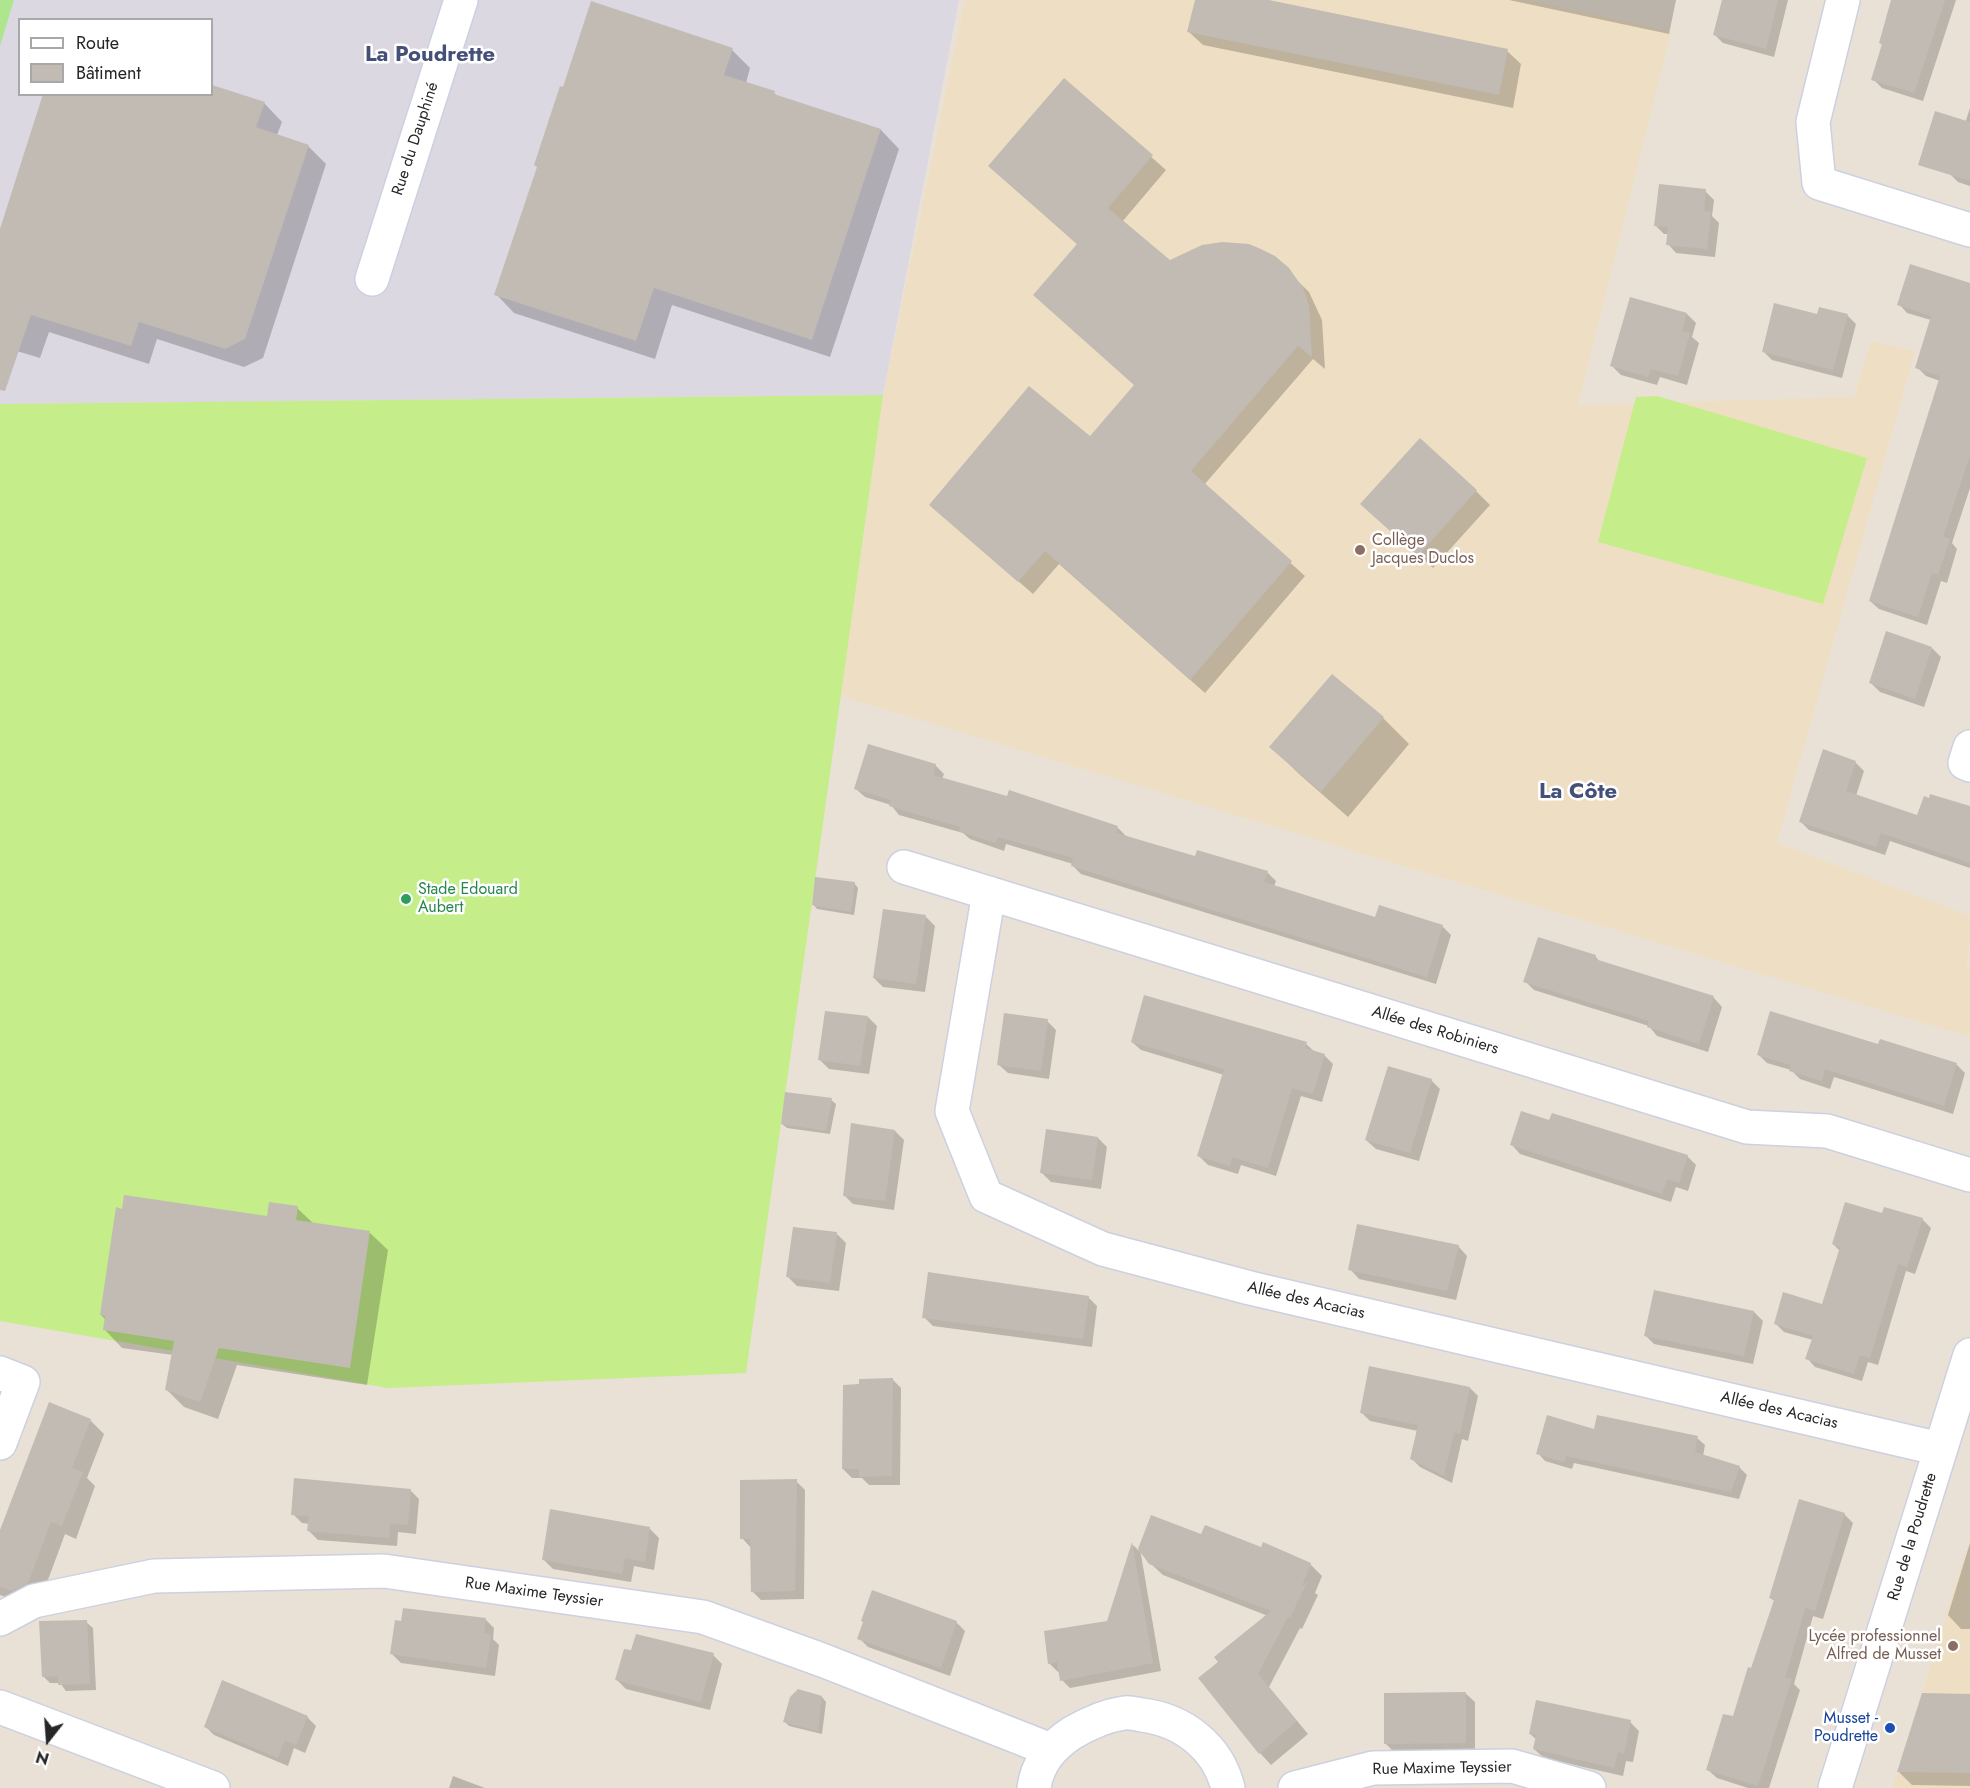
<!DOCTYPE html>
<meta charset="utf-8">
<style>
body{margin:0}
#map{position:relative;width:1970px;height:1788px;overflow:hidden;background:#eae1d6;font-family:Jost,sans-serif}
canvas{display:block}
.legend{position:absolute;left:18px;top:18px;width:195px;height:78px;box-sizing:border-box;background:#fff;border:2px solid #a8a8a8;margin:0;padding:8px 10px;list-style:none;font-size:18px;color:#262626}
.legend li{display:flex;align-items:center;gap:12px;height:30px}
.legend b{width:30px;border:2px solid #a8a8a8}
.north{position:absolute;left:18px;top:1710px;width:60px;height:60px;-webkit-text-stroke:4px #fff;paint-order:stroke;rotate:197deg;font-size:16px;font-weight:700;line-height:24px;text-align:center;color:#262626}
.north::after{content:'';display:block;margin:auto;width:21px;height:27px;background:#262626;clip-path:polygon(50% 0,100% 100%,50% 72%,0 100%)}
</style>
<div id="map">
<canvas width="1970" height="1788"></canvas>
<ul class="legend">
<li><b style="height:8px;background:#fff"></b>Route</li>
<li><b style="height:16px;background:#c1bbb4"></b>Bâtiment</li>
</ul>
<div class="north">N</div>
</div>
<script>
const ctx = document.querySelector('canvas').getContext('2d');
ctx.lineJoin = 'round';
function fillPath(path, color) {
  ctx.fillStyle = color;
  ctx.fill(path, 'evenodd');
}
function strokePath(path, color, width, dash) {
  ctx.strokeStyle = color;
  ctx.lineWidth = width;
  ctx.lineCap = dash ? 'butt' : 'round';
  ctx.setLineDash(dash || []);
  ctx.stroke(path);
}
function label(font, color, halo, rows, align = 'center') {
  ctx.font = font + ' Jost,sans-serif';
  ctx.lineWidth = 5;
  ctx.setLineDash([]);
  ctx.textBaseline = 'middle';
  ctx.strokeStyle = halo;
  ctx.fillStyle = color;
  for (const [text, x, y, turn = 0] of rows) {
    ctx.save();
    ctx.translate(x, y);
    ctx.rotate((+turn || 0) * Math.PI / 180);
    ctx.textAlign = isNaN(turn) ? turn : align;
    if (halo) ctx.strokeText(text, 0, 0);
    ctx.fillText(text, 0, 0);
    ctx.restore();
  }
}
fillPath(new Path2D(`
 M13,0h946l-76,395 -883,9v-362zM20,20h192v74h-192z`), '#dbd8e2');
fillPath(new Path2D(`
 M965,0h563l143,31 -93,374 276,-8 17,-56 44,10 -138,492 193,73v26l-4,23 4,2v70l-1129,-341 42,-301z
 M1970,1538v250h-78l9,-27z`), '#eedfc4');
fillPath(new Path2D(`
 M0,0h14l-14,46z`), '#aee58f');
fillPath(new Path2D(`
 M883,395l-137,978 -358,15 -388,-67v-917z
 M1657,396l210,62 -44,146 -225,-62 38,-145z`), '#c5ed8a');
fillPath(new Path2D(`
 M1196,0h65l246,51 14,13 -8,44 -310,-63 -14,-13z
 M1509,0h167l-7,34z
 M1723,0h65l-14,57 -51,-14 -9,-9z
 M1892,0h64l-33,101 -41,-13 -9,-9 10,-33 -3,-3z
 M732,50l18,18 -4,15 28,10 4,4 103,33 18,19 -69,208 -158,-52 -17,54 -141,-46 -18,-19z
 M1064,80l102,90 -44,52 48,39 104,-3 35,34 13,28 3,49 -12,-10 -109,126 101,91 -100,117 -146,-129 -26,30 -102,-89 159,-66 46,-53 -101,-91 43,-50 -88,-79z
 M212,87l52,16 18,19 -5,13 31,11 18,18 -63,194 -19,9 -87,-28 -8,25 -100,-32 -9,26 -40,-12v-112l212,-140z
 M1970,108v78l-12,-4 -9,-9z
 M1705,191l9,9 -2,16 7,7 -4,34 -39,-4 -8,-9 1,-10h-5l-9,-9z
 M1970,285v203l-18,55 5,6 -10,34 -6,-2 -14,44 -48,-16 -9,-8 70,-220 -14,-5 -9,-9 14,-47 -24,-7 -8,-9z
 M1631,299l56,15 9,9 -4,14 7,6 -12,42 -27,-8 -3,8 -36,-10 -9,-9z
 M1818,316h30l8,8 -14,54 -70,-18 -9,-9z
 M1476,491l14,14 -57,63 -57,-51z
 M1932,648l9,9 -17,50 -44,-15 -9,-9z
 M1383,718l26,26 -61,73 -50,-44 -26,-26z
 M1855,762l9,9 -8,25 62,21 52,-10v61l-80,-27 -5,14 -76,-25 -9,-9z
 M935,765l9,9 -2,5 66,19 2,-6 108,36 8,8 70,22 71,14 9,9 -2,5 102,33 66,7 9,9 -15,49 -355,-110 -8,-8v-2l-67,-20 -2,7 -34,-12 -7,-6 -64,-18 -8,-10 -26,-8 -9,-8z
 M854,883l4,5 -4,27 -37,-6 -4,-5z
 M926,917l9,9 -10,66 -42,-5 -9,-9z
 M1595,956l6,7 113,35 8,9 -14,45 -51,-16 -8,-10 -115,-36 -9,-9z
 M868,1017l9,9 -8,48 -40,-5 -9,-9z
 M1047,1021l9,9 -7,49 -41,-6 -10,-9z
 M1132,1042l174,2 10,9 8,2 9,9 -11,38 -21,-6 -25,80 -35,-11 -3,9 -30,-9 -9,-9 25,-81 -83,-25z
 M1879,1046l77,18 9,9 -12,41 -119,-37 -4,12 -30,-10 -9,-9 -24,-7 -9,-9z
 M1431,1080l9,9 -21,72 -43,-12 -10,-9z
 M831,1100l5,4 -6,30 -43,-6 -5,-4z
 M1550,1122l137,34 9,9 -8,26 -12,-4 -5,15 -151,-48 -8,-9z
 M895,1131l9,9 -10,70 -41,-6 -9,-9z
 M1098,1138l9,9 -6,42 -50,-7 -9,-9z
 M297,1208l17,16 56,9 18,17 -21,135 -130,-20 -19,54 -34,-12 -18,-18 7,-34 -51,-7 -17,-18 1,-10 -5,-5 22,-105 145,7z
 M1883,1215l39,4 9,9 -16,46 -9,-3 -28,94 -10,-3 -6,19 -47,-14 -8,-9 6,-18 -29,-8 -9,-9 48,-17 17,-55 -7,-7z
 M837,1234l9,9 -7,48 -42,-5 -9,-9z
 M1458,1246l9,10 -11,44 -97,-21 -9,-10z
 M1088,1297l9,9 -5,41 -159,-21 -9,-9z
 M1754,1312l9,9 -10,43 -99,-20 -9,-9z
 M892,1379l9,9 -1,97h-31l-7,-7h-10l-9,-9z
 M1470,1388l8,8 -10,45 -6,-2 -10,44 -32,-16 -8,-8 6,-28 -48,-10 -8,-8z
 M90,1420l14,14 -17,44 8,8 -19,53 -11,-5 -23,62 -16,8 -26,-9v-60z
 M1595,1431l102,7 8,7 -2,11 36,11 8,8 -8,24 -165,-36 -2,6 -27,-8 -7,-8z
 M796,1481l9,9 -1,109 -43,1 -9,-9 -1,-43 -9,-10z
 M410,1490l9,9 -3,35 -18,-2 -1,14 -79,-6 -9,-9 1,-7 -8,-1 -9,-9z
 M551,1511l99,18 9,9 -5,32 -20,-4 -3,16 -78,-13 -9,-9z
 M1844,1514l9,9 -30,96 -10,-3 -19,68 6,6 -31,98h-21l-31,-10 -9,-8 26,-52 41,-116 -4,-4z
 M1202,1536l60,13 48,15 12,12 -7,17 3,2 -16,34 -2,-1 -31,59 39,47 -37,31 -11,-12 -60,-74 68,-63 -105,-41 -13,-12z
 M1970,1543v86h-9l-13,-14z
 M1133,1545l6,6 1,-2 21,122 -91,17 -8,-8 -2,-9 -2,1 -9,-9 59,-41z
 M485,1619l9,9 -1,11 6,6 -4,31 -94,-13 -9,-9z
 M86,1622l7,6 3,62 -30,1 -6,-8h-10l-7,-7z
 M956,1622l9,9 -15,45 -82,-29 -9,-9z
 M713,1655l9,9 -12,46 -84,-21 -9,-9z
 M1465,1693l10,9v49l-80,2 -9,-9z
 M1970,1695v91l-58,-1 -13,-13z
 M822,1697l4,5 -4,32 -33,-8 -5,-5z
 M307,1717l9,9 -11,27 -11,-5 -6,18 -74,-31 -9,-9z
 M1630,1722l9,9 -6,31 -7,-1 -3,15 -79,-18 -10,-9 3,-9 -7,-6z
 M453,1776l32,12h-36z`), '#0003');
fillPath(new Path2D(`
 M1195,0h74l239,49 -9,46 -312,-63z
 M1722,0h56l-12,49 -53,-14z
 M1891,0h54l-31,93 -43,-13 11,-36 -3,-1z
 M591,1l142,47 -9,27 51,16 -1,3 107,35 -69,211 -158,-52 -18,53 -142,-46 43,-128 -3,-2 26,-79 3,1z
 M1064,78l89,77 -45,53 62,52 32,-15 20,-3 27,2 12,5 14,7 14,12 14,20 6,17 3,52 -14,-11 -107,125 101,90 -102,119 -145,-129 -27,31 -89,-77 100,-119 61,50 44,-51 -101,-90 44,-51 -89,-78z
 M212,85l53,17 -9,25 53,18 -64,194 -20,10 -86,-27 -8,24 -100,-31 -26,76 -5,-1v-161l43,-135h169z
 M1935,111l35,11v59l-52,-16z
 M1659,184l47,5 -2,22 7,1 -4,37 -41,-4 2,-18 -14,-1z
 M1910,264l60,19v172l-27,82 7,2 -12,36 -6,-2 -14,44 -49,-16 71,-225 -25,-8 16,-52 -34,-11z
 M1630,297l57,16 -5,18 8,2 -12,43 -27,-7 -3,8 -38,-11z
 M1774,303l43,11 2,-7 29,7 -15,56 -71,-18z
 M1420,438l57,52 -59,66 -58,-52z
 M1886,631l46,16 -17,52 -46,-16z
 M1332,674l52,43 -63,75 -52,-45z
 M868,744l68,20 -3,11 74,21 2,-6 109,36 -2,7 79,23 2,-6 71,21 -4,11 111,35 4,-12 64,20 -16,52 -356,-111 2,-8 -75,-21 -3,6 -36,-12 1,-4 -71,-21 2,-6 -37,-11z
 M1823,749l33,12 -10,30 71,24 7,-19 5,2 1,-4 40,12v57l-89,-30 -5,14 -77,-25z
 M815,877l40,5 -4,30 -39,-7z
 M883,909l43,6 -10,69 -43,-6z
 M1538,937l58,18 -1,4 119,37 -15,48 -52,-17 2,-6 -126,-39z
 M1144,995l163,47 -2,6 20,6 -12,40 -21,-6 -24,80 -36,-11 -2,9 -33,-10 27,-87 -93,-27z
 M825,1011l43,5 -8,50 -42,-6z
 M1770,1011l108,33 2,-5 77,24 -13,43 -119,-37 -3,12 -33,-10 2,-6 -34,-10z
 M1004,1013l44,6 -7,52 -44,-6z
 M1388,1066l44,13 -22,74 -45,-13z
 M785,1092l47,6 -6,33 -45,-7z
 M1521,1111l28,9 3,-7 136,42 -9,28 -12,-4 -5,15 -152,-49z
 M851,1123l44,7 -10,71 -42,-5z
 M1046,1129l52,8 -6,43 -52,-7z
 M124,1195l143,21 2,-14 29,4 -2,14 74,11 -20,137 -131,-20 -19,54 -35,-12 9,-49 -71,-11 2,-14 -5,-1 16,-108 6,2z
 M1845,1202l37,11 2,-6 39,11 -16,49 -9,-3 -28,94 -10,-3 -6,19 -49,-15 8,-23 -39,-12 9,-32 39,12 18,-57 -8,-3z
 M1357,1224l102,21 -12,46 -99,-21z
 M793,1227l44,5 -7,51 -44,-6z
 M928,1272l161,24 -6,43 -161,-21z
 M1654,1290l100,21 -10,45 -100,-20z
 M1369,1366l101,21 -10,47 -6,-2 -10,44 -34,-17 8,-34 -58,-12z
 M893,1378l-1,98 -33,1v-8h-17l1,-84 16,-1v-5z
 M49,1402l42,17 -19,49 11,4 -21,54 -11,-4 -23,61 -16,8 -12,-4v-57z
 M1547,1415l47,14 3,-14 101,21 -3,16 45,14 -9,26 -165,-36 -2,6 -28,-8z
 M294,1478l117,11 -3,36 -18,-2 -1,15 -82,-7 2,-15 -18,-1z
 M797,1479l-2,112 -44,1 -1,-53h-10v-59z
 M1799,1499l46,14 -30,98 -10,-3 -20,70 7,1 -34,107 -52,-16 17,-56 10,2 15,-49 3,1 23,-68 -5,-2z
 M550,1509l100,18 -5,35 -20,-4 -3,16 -80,-14z
 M1151,1515l50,19 4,-9 56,22 2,-5 48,21 -9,23 5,-4 -17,36 -2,-1 -30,57 39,47 -38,33 -61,-76 20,-16 -4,-5 57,-46 -122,-47 -11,-15z
 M1132,1542l21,121 -93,18 -3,-19 -9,2 -4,-33 63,-10z
 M872,1590l85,31 -16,47 -84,-29 6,-17 -2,-1z
 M403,1608l83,10 -2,15 7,2 -5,33 -96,-14 5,-34 6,1z
 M87,1620l3,64 -32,1v-9l-16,1 -3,-56z
 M636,1634l78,19 -13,49 -86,-22 9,-31 7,1z
 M222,1680l86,36 -12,29 -11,-5 -7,18 -74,-31z
 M798,1689l24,7 -4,35 -35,-9 7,-25z
 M1466,1692v51l-82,1v-51z
 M1922,1693l48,1v79l-73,-1z
 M1536,1700l95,20 -7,34 -6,-2 -4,16 -81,-19 3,-14 -7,-1z`), '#c1bbb4');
const minor = new Path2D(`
 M1843,0l-30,122 6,61 151,47
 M372,279l89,-279
 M1970,747l-5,16 5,2
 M904,867l843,260 80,4 143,44
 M989,893l-37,218 34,85 117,53 147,39 690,161
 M0,1373l23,9 -23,61
 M0,1619l34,-18 120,-25 230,-5 319,46 119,43 229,90
 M0,1707l213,81
 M1034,1788c3,-24 18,-42 38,-55 17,-10 32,-17 52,-20 6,-1 12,1 18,2 41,5 76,32 86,73
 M1295,1788l78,-20 139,-2 77,22
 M1835,1788l135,-433`);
strokePath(minor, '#ccd0e1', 36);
strokePath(minor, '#fff', 33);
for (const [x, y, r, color] of [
 [1360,550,6,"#8d6e63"],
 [406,899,6,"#2e9e5b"],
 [1953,1646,6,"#8d6e63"],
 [1890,1728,6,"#1a4fb4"]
]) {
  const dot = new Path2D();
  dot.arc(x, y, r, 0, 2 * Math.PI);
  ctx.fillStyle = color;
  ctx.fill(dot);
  strokePath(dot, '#fff', 2);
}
label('16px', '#262626', '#fff', [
 ["Rue du Dauphiné",416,139,-72],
 ["Allée des Robiniers",1435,1031,17],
 ["Allée des Acacias",1306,1301,13],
 ["Allée des Acacias",1779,1411,13],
 ["Rue de la Poudrette",1913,1537,-73],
 ["Rue Maxime Teyssier",534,1593,8],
 ["Rue Maxime Teyssier",1442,1769,-1]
]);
label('16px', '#785e54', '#fff', [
 ["Collège",1372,541],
 ["Jacques Duclos",1372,559],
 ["Lycée professionnel",1941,1637,"right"],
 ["Alfred de Musset",1941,1655,"right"]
], 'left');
label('16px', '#27864d', '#fff', [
 ["Stade Edouard",418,890],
 ["Aubert",418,908]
], 'left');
label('16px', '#164399', '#fff', [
 ["Musset -",1878,1719],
 ["Poudrette",1878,1737]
], 'right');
label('bold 22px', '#455078', '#fff', [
 ["La Poudrette",430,56],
 ["La Côte",1578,793]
]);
</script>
